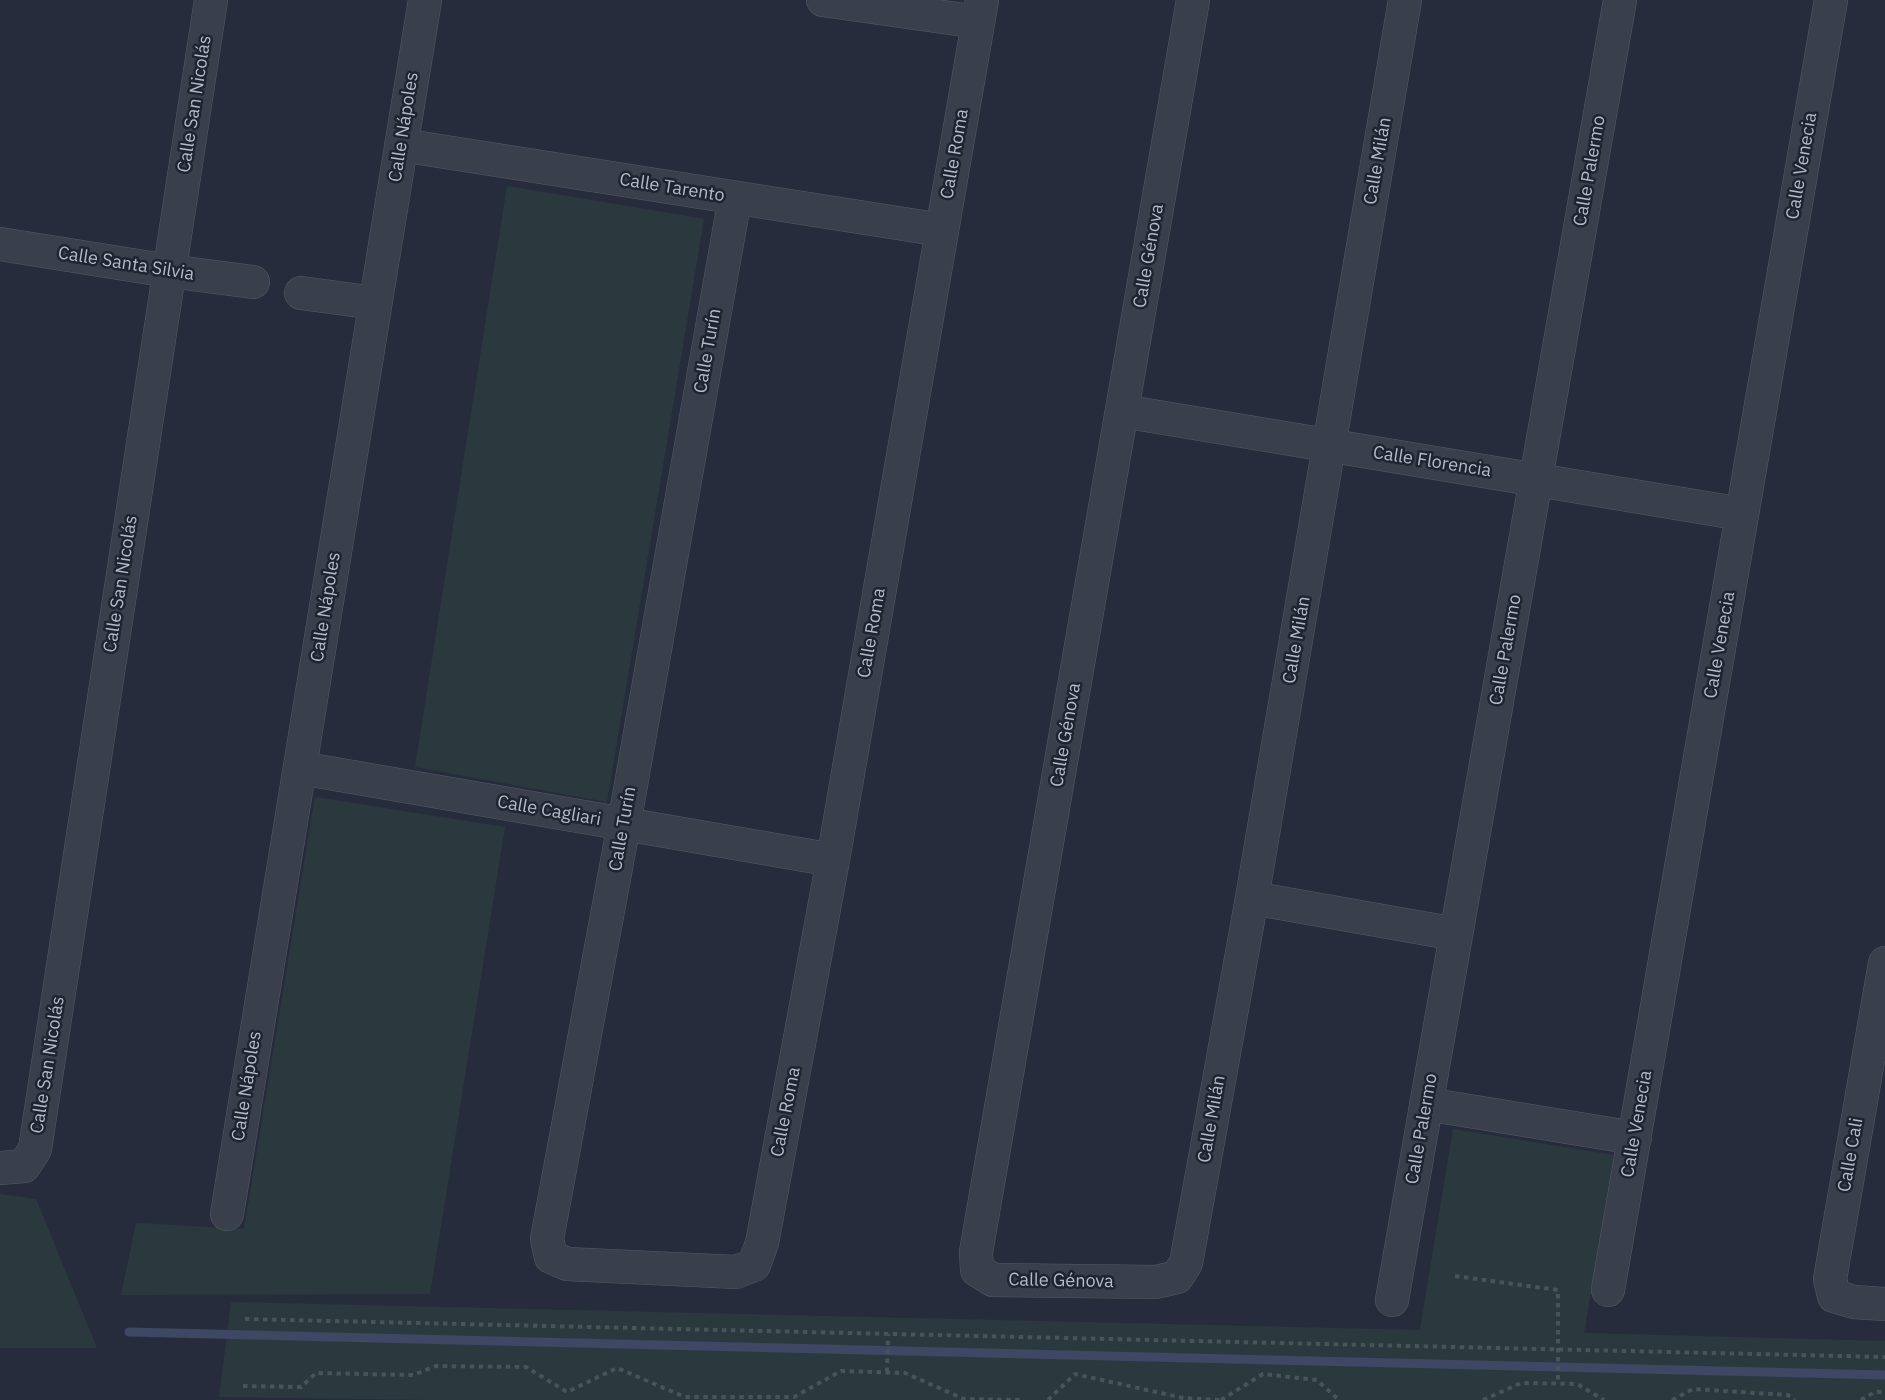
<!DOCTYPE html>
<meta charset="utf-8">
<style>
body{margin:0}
canvas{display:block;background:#272c3c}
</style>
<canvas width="1885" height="1400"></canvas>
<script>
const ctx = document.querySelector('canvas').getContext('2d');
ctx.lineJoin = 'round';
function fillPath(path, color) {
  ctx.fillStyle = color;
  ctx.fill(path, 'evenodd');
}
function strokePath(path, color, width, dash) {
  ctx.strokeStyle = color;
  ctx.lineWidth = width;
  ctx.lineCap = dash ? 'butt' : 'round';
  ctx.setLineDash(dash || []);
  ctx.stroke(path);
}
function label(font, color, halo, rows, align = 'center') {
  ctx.font = font + ' "IBM Plex Sans",sans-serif';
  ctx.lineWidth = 5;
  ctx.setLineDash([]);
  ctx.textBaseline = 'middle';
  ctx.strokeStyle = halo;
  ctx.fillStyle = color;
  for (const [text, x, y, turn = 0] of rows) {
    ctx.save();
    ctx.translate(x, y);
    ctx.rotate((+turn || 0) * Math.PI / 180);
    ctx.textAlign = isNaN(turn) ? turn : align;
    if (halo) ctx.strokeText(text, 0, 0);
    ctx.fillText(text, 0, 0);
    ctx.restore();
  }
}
fillPath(new Path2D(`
 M507,186l197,33 -97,583 -192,-35z
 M315,797l190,30 -75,467 -309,1 15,-72 108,6z
 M1453,1129l161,26 -30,178 301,8v59h-1456l-210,-3 12,-95 1189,28z
 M0,1194l36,5 61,149h-97z`), '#2a393e');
strokePath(new Path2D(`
 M129,1332l1756,43`), '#3e4763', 9);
const minor = new Path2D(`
 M823,0l155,22
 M1193,0l-217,1252 1,18 16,10 163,2 21,-5 9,-14 66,-365 153,-898
 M401,145l541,85
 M735,198l-111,626 -77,415 4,18 16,7 169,8 18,-7 8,-22 71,-383 149,-860
 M0,244l169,27 84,11
 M301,293l74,10
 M1122,411l620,103
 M300,768l533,92
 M1252,898l204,36
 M1885,963l-55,316 4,17 20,6 31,2
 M1426,1104l209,34
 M0,1168l24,-2 11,-17 176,-1149
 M227,1214l198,-1214
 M1608,1290l223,-1290
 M1392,1300l228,-1300`);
strokePath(minor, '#555a67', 34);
strokePath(new Path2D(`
 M1455,1276l103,14v94
 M245,1319l1640,38
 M887,1372l1,-38
 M243,1386l58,1 15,-14 97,2 23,-9 90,1 41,25 50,-24 68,29h109l47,-26 64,2 59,26 60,1
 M1048,1400l27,-26 108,24 37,2
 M1221,1400l42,-26 54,6 22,20
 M1483,1400l38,-17 56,1 27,16
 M1672,1400l21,-11 95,6 7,5
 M1861,1400l14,-8h10`), '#47545a', 4, [4.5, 4.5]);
strokePath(minor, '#3a3f4c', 33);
label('18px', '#b6bac7', '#1f2431', [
 ["Calle San Nicolás",195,104,-81],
 ["Calle Nápoles",404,127,-81],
 ["Calle Roma",955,154,-80],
 ["Calle Milán",1378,161,-80],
 ["Calle Venecia",1802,166,-80],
 ["Calle Palermo",1590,171,-80],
 ["Calle Tarento",672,188,9],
 ["Calle Génova",1149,256,-80],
 ["Calle Santa Silvia",126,264,9],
 ["Calle Turín",708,351,-80],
 ["Calle Florencia",1432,462,9],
 ["Calle San Nicolás",121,584,-81],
 ["Calle Nápoles",326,607,-81],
 ["Calle Roma",872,633,-80],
 ["Calle Milán",1297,640,-80],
 ["Calle Venecia",1720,645,-80],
 ["Calle Palermo",1506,650,-80],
 ["Calle Génova",1066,735,-80],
 ["Calle Cagliari",549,811,10],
 ["Calle Turín",623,829,-80],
 ["Calle San Nicolás",48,1065,-81],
 ["Calle Nápoles",247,1086,-81],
 ["Calle Roma",786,1112,-79],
 ["Calle Milán",1212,1119,-80],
 ["Calle Venecia",1637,1124,-80],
 ["Calle Palermo",1422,1129,-80],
 ["Calle Cali",1851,1155,-80],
 ["Calle Génova",1061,1281,1]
]);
</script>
